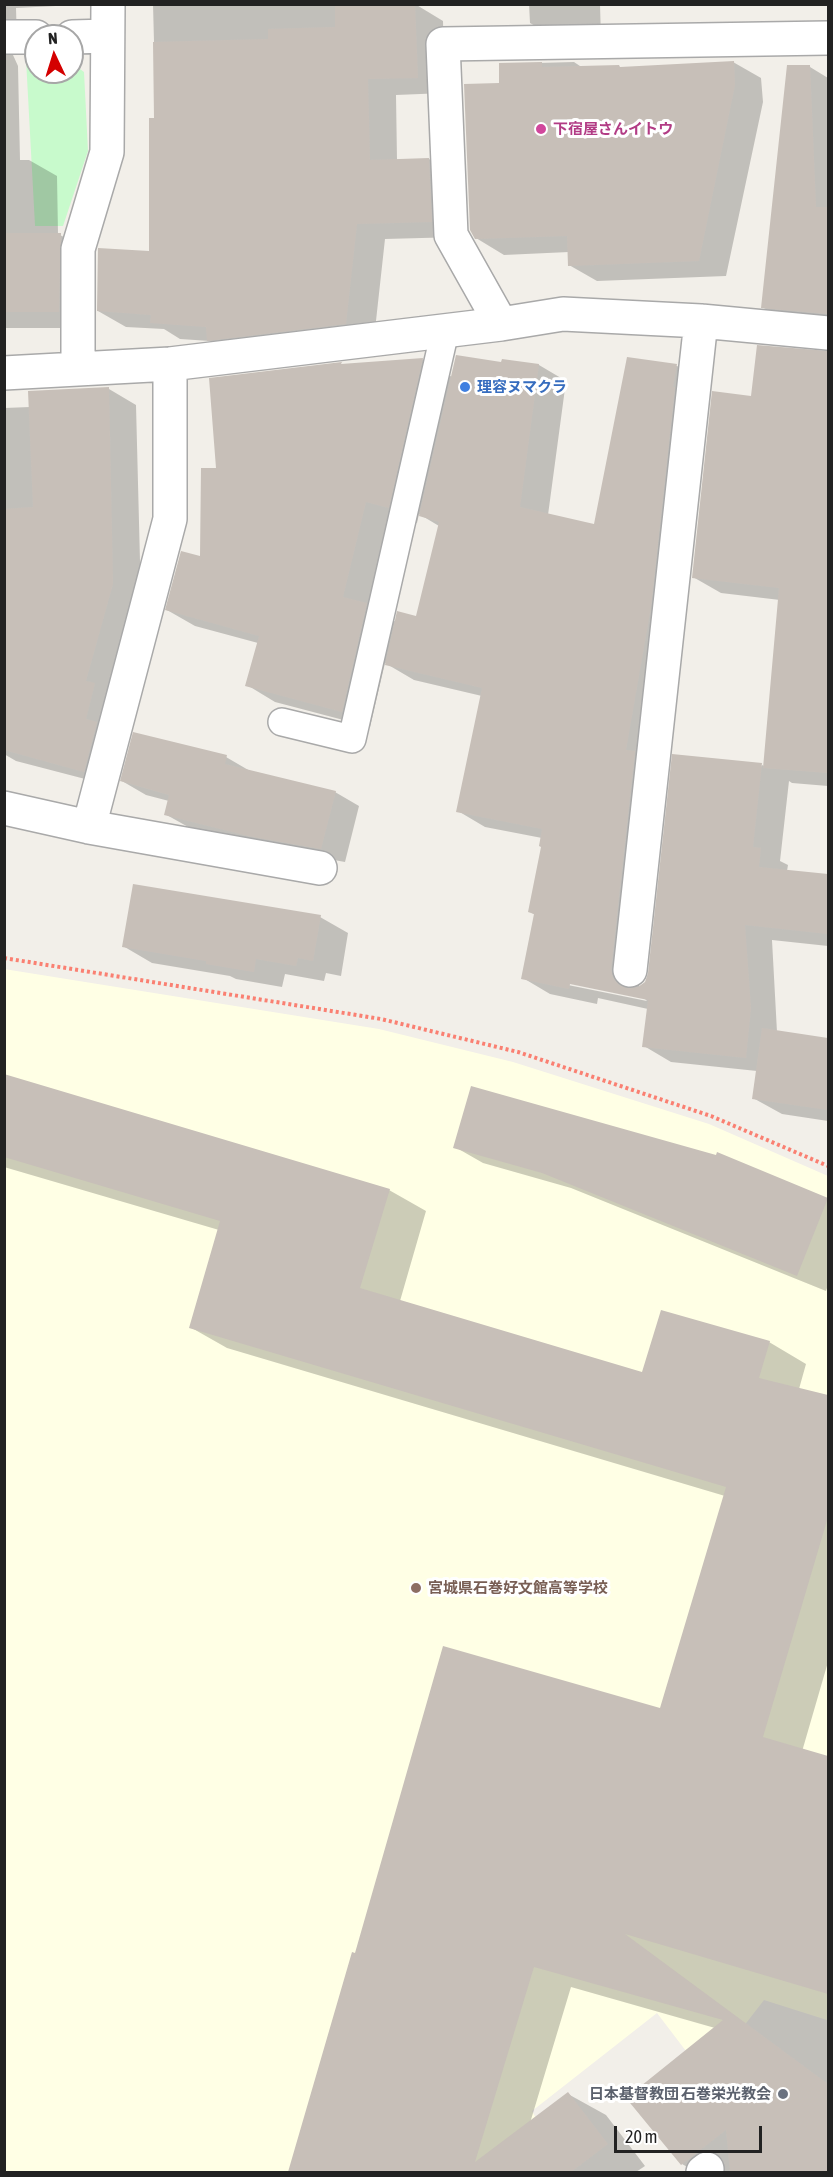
<!DOCTYPE html>
<meta charset="utf-8">
<style>
body{margin:0}
#map{position:relative;width:833px;height:2177px;overflow:hidden;background:#f2efe9;font-family:"Asap Condensed",sans-serif}
canvas{display:block}
.frame{position:absolute;inset:0;border:6px solid #222;pointer-events:none}
.north{position:absolute;left:24px;top:24px;width:60px;height:60px;box-sizing:border-box;background:#fff;border:2px solid #a7a7a7;border-radius:50%;rotate:356deg;font-size:16px;font-weight:700;line-height:24px;text-align:center;color:#222}
.north::after{content:'';display:block;margin:auto;width:21px;height:27px;background:#d40000;clip-path:polygon(50% 0,100% 100%,50% 72%,0 100%)}
.scale{position:absolute;left:614px;top:2126px;width:148px;height:27px;box-sizing:border-box;border:3px solid #222;border-top:0;padding-left:8px;font-size:18px;line-height:21px;white-space:nowrap;color:#222;-webkit-text-stroke:4px #fff;paint-order:stroke}
</style>
<div id="map">
<canvas width="833" height="2177"></canvas>
<div class="frame"></div>
<div class="north">N</div>
<div class="scale">20 m</div>
</div>
<script>
const ctx = document.querySelector('canvas').getContext('2d');
ctx.lineJoin = 'round';
function fillPath(path, color) {
  ctx.fillStyle = color;
  ctx.fill(path, 'evenodd');
}
function strokePath(path, color, width, dash) {
  ctx.strokeStyle = color;
  ctx.lineWidth = width;
  ctx.lineCap = dash ? 'butt' : 'round';
  ctx.setLineDash(dash || []);
  ctx.stroke(path);
}
function label(font, color, halo, rows, align = 'center') {
  ctx.font = font + ' "Asap Condensed","Noto Sans JP",sans-serif';
  ctx.lineWidth = 6;
  ctx.setLineDash([]);
  ctx.textBaseline = 'middle';
  ctx.strokeStyle = halo;
  ctx.fillStyle = color;
  for (const [text, x, y, turn = 0] of rows) {
    ctx.save();
    ctx.translate(x, y);
    ctx.rotate((+turn || 0) * Math.PI / 180);
    ctx.textAlign = isNaN(turn) ? turn : align;
    if (halo) ctx.strokeText(text, 0, 0);
    ctx.fillText(text, 0, 0);
    ctx.restore();
  }
}
fillPath(new Path2D(`
 M4,969l375,60 134,33 196,62 119,52 -1,844 -63,-20 -59,76 -48,-63 -125,98 8,15 -61,46h-474z`), '#ffffe5');
fillPath(new Path2D(`
 M26,59h10v13h36v-9l12,9 4,79 -25,75h-28z`), '#c8facc');
fillPath(new Path2D(`
 M4,4h92l-80,4 1,35 -4,12 5,11 2,94h9l28,16 1,58 31,16 -2,78h-83z
 M153,4h262l28,17 2,72 -49,2 1,65 32,-1 28,17 2,61 -74,2 -11,100 -138,17 -26,-15 -30,-2 -16,-10 -38,-2 -28,-16 52,-58 6,-134z
 M529,4h71l1,35h-43l-28,-16z
 M574,62l9,6 39,1 111,-7 28,16 2,24 -37,174 -129,5 -28,-16v-13l-65,3 -28,-17 24,-154v-20z
 M810,67l18,11v249l-37,-4 -29,-16z
 M826,353h2v433l-36,-3 -3,-2 -9,80 8,4 -1,6 41,5v70l-56,-6 5,92 51,8v81l-46,-7 -29,-16 4,-27 -86,-9 -27,-16 4,-37 -50,-11 -1,6 -47,-10 -27,-16 12,-63 -6,-4 13,-64v-9l-57,-11 -27,-16 24,-115 -68,-16 -29,-17 -15,64 -95,-25 -28,-17 11,-42 -63,-17 -28,-16 34,-52 16,-88 -6,-91 130,-15 4,2 77,-7 30,18 51,-13v-3l36,4 27,16 -18,134 47,11 34,-167 48,7 27,15 -65,607 7,-6 116,-217 2,1 16,-166 -59,-7 -28,-16 60,-180zM419,514l20,12 -22,92 -21,4 -24,-14 22,-91 23,6zM563,981l80,16 4,4 -84,-17z
 M109,389l27,16 5,195 -29,186 -96,-25 -12,-7v-346l26,-1z
 M226,757l24,14 85,21 24,14 -14,56 -71,-13 -84,-21 -25,-14 4,-13 -23,-6 -24,-14z
 M320,917l28,16 -7,43 -15,-3 -2,8 -39,-7 -3,13 -46,-8 -6,-3 -78,-13 -29,-17z
 M4,1076l385,114 37,21 -26,90 243,73 126,-32 37,22 -7,25 29,7v266l-27,93 18,16 9,3v398h-132l-14,-8 33,-136 -144,-41 -41,136 38,-29 38,21 39,51 -9,6h-347l64,-218 3,1 305,-245 64,-214 -498,-148 -37,-21 29,-97 -215,-63z
 M455,1147l262,10 1,-3 110,46v85l-2,6 -255,-103 -88,-25z`), '#0003');
fillPath(new Path2D(`
 M415,4l3,74 -50,1 2,81 59,-2 3,64 -75,2 -11,100 -139,17 -1,-14 -56,-4 1,-8 -54,-4 1,-63 51,3v-133h5l-1,-76 115,-3v-10l67,-2v-21z
 M734,61l1,24 -36,176 -131,5 -1,-30 -92,3 -5,-9 -6,-146 35,-1v-20l43,-1v5l77,-2 1,2z
 M787,65h23l6,142h12v107l-67,-6z
 M4,233h57l-2,79h-55z
 M757,345l71,6v422l-65,-5 16,-180 -87,-10 20,-187 39,5z
 M456,355l45,7 1,-3 37,5 -19,143 74,17 33,-167 50,7 -4,23h2l-24,220 -25,143 9,1 -24,218 2,9 6,7 8,3 11,-1 7,-5 3,-9 24,-219 90,9 -9,84 8,1 -2,19 69,7v60l-83,-9 6,83 -5,50 -104,-11 6,-47 -78,-16 -1,5 -48,-10 13,-65 -6,-2 13,-65 -2,-1 3,-17 -86,-17 26,-124 -97,-23 12,-54 19,5 23,-94 -20,-6z
 M423,358l-34,150 -23,-6 -23,95 24,6 -25,109 -97,-26 14,-50 -94,-26 16,-59 19,5 1,-88h15l-7,-90 133,-16 -1,2z
 M109,387l4,197 -27,97 9,2 -9,36 11,3 -13,50 -80,-22v-241l29,-2 -5,-116z
 M133,732l94,23 -2,9 111,27 -15,58 -73,-13 -84,-21 5,-20 -49,-14z
 M133,884l188,31 -8,46 -15,-3 -2,8 -40,-7 -2,13 -48,-8v-3l-84,-14z
 M762,1028l66,10v72l-76,-11z
 M4,1074l386,115 -30,99 282,84 19,-62 109,31 -11,37 69,17v122l-65,220 65,19v238l-203,-60 203,150v88h-98l-4,-42 -45,35 -55,-67 97,-78 -189,-53 -59,195 93,-70 40,52 -37,28h-283l64,-220 3,1 88,-307 217,62 66,-221 -537,-159 31,-107 -216,-64z
 M471,1086l245,69 1,-3 111,46 -31,78 -255,-103 -89,-25z`), '#c7bfb8');
const lane = new Path2D(`
 M282,722l70,17 93,-408`);
const street = new Path2D(`
 M4,37h32
 M72,37l35,-1
 M501,324l-50,-89 -8,-191 385,-6
 M170,364v155l-81,308 231,41
 M78,369v-120l29,-97 1,-148
 M4,373l166,-9 331,-40 62,-10 138,7 127,12
 M4,808l85,19
 M630,970l71,-649
 M703,2172l4,-3`);
strokePath(lane, '#a9a9a9', 30);
strokePath(street, '#a9a9a9', 36);
strokePath(new Path2D(`
 M4,958l377,61 137,33 193,64 117,50`), '#fa8072', 4, [3, 3]);
strokePath(lane, '#fff', 27);
strokePath(street, '#fff', 33);
for (const [x, y, r, color] of [
 [541,129,6,"#d1479c"],
 [465,387,6,"#3f7fe0"],
 [416,1588,6,"#8d6e63"],
 [783,2094,6,"#6b7280"]
]) {
  const dot = new Path2D();
  dot.arc(x, y, r, 0, 2 * Math.PI);
  ctx.fillStyle = color;
  ctx.fill(dot);
  strokePath(dot, '#fff', 2);
}
label('bold 15px', '#b23c85', '#fff', [
 ["下宿屋さんイトウ",553,129]
], 'left');
label('bold 15px', '#366cbe', '#fff', [
 ["理容ヌマクラ",477,387]
], 'left');
label('bold 15px', '#785e54', '#fff', [
 ["宮城県石巻好文館高等学校",428,1588]
], 'left');
label('bold 15px', '#5b616d', '#fff', [
 ["日本基督教団 石巻栄光教会",771,2094]
], 'right');
</script>
